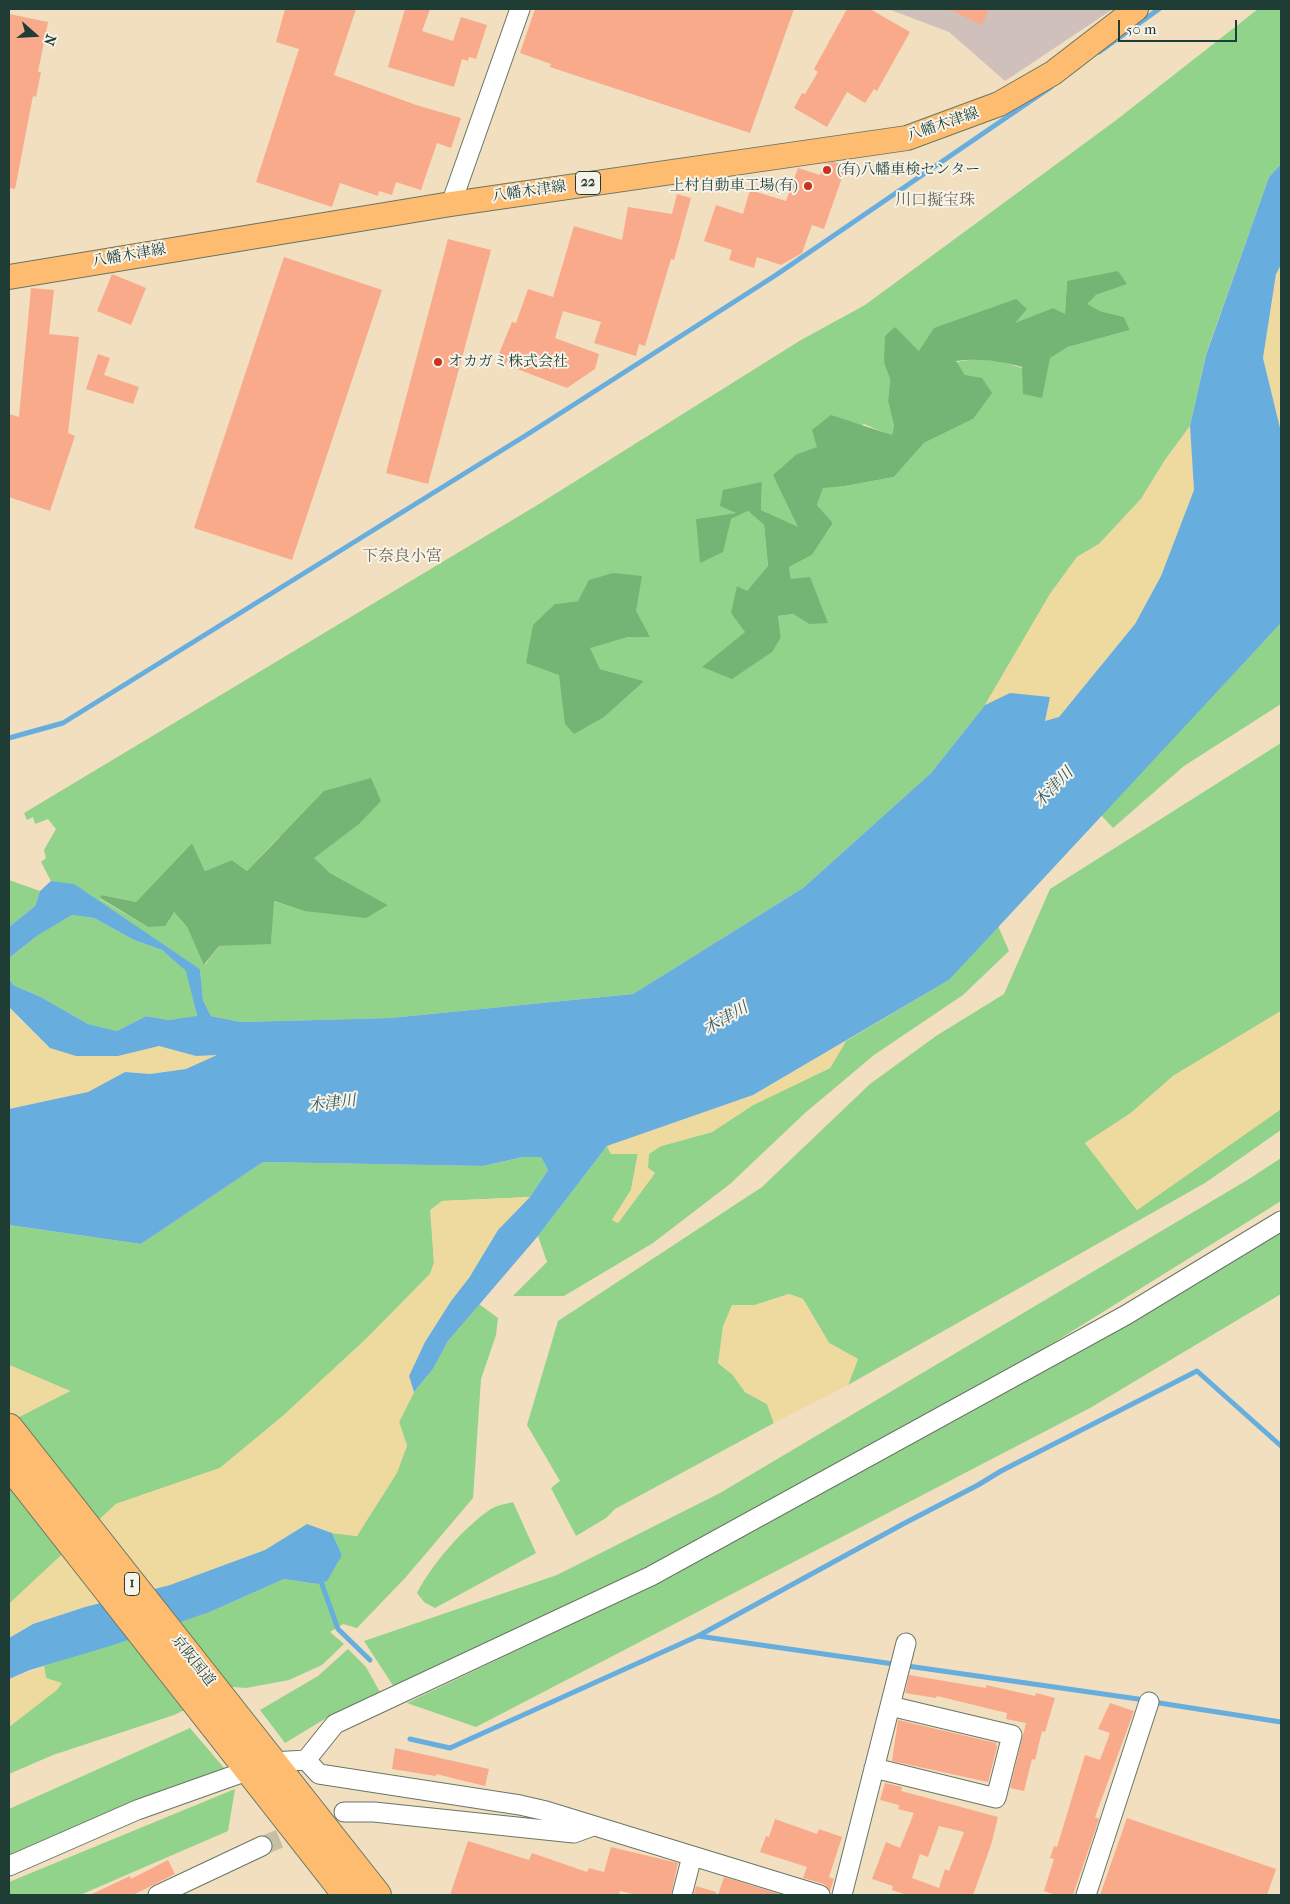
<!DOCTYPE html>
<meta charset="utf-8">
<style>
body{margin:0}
#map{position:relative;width:1290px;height:1904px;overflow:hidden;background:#f1dfc0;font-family:"IM FELL French Canon",serif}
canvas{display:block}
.frame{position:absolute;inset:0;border:10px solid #1f3d34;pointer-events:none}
.north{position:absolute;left:10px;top:10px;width:50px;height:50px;-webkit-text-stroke:4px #f7f3e8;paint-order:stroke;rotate:109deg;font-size:14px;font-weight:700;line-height:20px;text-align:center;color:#1f3d34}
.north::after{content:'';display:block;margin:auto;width:18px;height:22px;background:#1f3d34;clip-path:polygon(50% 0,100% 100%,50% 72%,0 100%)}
.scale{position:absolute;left:1118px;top:20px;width:119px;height:22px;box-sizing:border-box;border:2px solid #1f3d34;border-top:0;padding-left:6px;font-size:15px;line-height:18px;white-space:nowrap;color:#1f3d34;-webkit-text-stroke:4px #f7f3e8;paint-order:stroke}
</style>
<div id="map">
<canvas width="1290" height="1904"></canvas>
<div class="frame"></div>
<div class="north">N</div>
<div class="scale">50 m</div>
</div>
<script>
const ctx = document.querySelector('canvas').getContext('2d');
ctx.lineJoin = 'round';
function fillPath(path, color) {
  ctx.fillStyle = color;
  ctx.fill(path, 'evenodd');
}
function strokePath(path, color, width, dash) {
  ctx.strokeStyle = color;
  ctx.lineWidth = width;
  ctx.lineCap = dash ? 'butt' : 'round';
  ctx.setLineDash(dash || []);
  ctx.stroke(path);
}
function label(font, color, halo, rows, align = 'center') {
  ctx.font = font + ' "IM FELL French Canon","Noto Serif JP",serif';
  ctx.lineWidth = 4;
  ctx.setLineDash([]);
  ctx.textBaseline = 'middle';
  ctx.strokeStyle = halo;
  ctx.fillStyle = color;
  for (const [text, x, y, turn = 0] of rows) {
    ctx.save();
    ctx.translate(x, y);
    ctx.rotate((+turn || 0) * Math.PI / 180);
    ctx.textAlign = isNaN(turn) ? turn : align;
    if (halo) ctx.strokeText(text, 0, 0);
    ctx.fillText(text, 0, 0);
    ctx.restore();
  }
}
fillPath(new Path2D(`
 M888,9h225l-108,72 -56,-49z`), '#d0c0bc');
fillPath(new Path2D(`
 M1258,9h23v155l-12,13 -63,177 -16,72 -25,34 -24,39 -42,45 -22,13 -27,37 -65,111 -54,68 -128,115 -170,106 -243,24 -149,4 -30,-6 -8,-16 -3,-31 -126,-84 -23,-4 -10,-19 5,-4 -2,-8 12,-21 -8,-10 -13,5 -2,-7 -6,3 -3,-7 515,-309 262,-164 64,-35 250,-184zM1067,281l59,3 -30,11 -10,9 14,7 24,6 6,13 -62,17 -19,11 -27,10 -23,-7 -24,-2 -19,3 9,13 8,44 -49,24 -30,34 -49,9 -22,1 -6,18 16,18 -21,32 -23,12 2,12 18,45 -16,-10 -15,2 3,21 -54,11 18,-16 -8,-46 9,6 22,-25 -4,-42 -16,-14 -17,8h-35l41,-6 25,-31 -1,28 37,18 -1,-74 21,-7 46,-23 28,12 2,-10 -6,-25 2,-22 -6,-16 11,-35 24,23 95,-27 39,-16 12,7zM578,601l72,35 -22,1 -39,10 11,22 44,12 -81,15 -8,-92zM358,825l-45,33 17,15 58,32 -84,6 -31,-10 -2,42 -52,3 -14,19 -18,-38 -14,-16 -25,16 -48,-28 2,-4 34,7 56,-59 13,28 27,-11 15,11 32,-34z
 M1281,623v81l-97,62 -71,62 -12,-13z
 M1281,743v268l-108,65 -42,37 -46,30 52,67 144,-101v21l-76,53 -357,202 10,-26 -29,-16 -26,-44 -14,-5 -34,11h-23l-14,58 15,12 12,17 22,12 7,19 -159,86 -9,9 -30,18 -25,-48 9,-7 -33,-56 31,-104 204,-134 108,-103 66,-48 68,-42 46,-105z
 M9,880l31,11 -5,15 -26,21z
 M72,915l22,3 40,22 28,10 25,21 10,46 -28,3 -23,-4 -29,15 -29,-7 -47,-27 -28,-12 -4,-7v-20l28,-22z
 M998,926l11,25 -46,44 -89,60 -69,58 -75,71 -77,59 -89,53h-51l34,-34 -9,-26 69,-90 4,8 27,-1 -7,37 -19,30 6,3 37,-50 -7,-5v-14l13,-8 51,-14 41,-27 77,-37 16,-27 103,-61z
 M523,1157h18l7,13 -18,27 -88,4 -11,9 3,53 -4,11 -63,64 -83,77 -64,53 -104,36 -107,100v-182l61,-31 -61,-26v-140l132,19 122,-82 220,4z
 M1281,1158v43l-321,200 -191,109 -375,177 -30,-46 193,-66 163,-82 529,-314z
 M1281,1228v66l-191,114 -614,319 -69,-24 244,-117 329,-179z
 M479,1304l19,14 -2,17 -15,44 -8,119 -67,79 -49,51 -14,-4 -13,8 14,12 -22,21 -33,15 -43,8 -13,-1 -59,28 -121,40 -44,19v-47l52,-43 -15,-6 -2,-12 166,-54 74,-33 33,5 25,-29 -10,-22 25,3 50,-90 -8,-24 15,-30 19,-23 15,-28z
 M513,1502l23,51 -101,55 -11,-6 -7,-9c15,-29 47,-66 74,-84 6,-4 15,-5 22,-7z
 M348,1649l18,18 14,25 -47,22 -48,29 -25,-33 58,-34z
 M190,1728l34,40 -215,92v-51z
 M235,1789l-7,42 -148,64h-71v-13z`), '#91d38a');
fillPath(new Path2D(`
 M1118,271l9,13 -31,11 -9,9 13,7 24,6 6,13 -62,17 -18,11 -8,40 -19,-4 -1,-27c-23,-6 -42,-9 -66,-6l9,14 17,3 10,15 -19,26 -49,24 -30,34 -49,9 -22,2 -6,17 16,18 -21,32 -23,12 2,12 19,-2 18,46 -19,1 -16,-10 -15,2 3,21 -9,15 -40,27 -30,-12 43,-35 -14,-19 6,-27 10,5 21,-25 -4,-41 -16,-14 -17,8 -8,33 -23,11 -4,-44 40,-6 -16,-7 3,-16 39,-8 -1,28 37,17 -25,-52 24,-21 20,-7 -5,-17 19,-15 61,20 2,-9 -6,-25 2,-22 -6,-16 1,-27 10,-9 24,24 15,-23 82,-29 11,10 -12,14 38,-15 12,6 2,-33z
 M613,573l29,3 -6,35 14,26h-22l-38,11 10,21 44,12 -40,36 -30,17 -9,-10 -6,-49 -33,-12 7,-38 22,-21 23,-3 11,-21z
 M371,778l10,23 -23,24 -44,33 16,15 58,32 -22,13 -62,-7 -30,-10 -3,43 -52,2 -15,19 -17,-38 -13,-15 -9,14 -17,1 -48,-29 2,-3 34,7 56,-59 13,28 27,-11 15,11 77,-80z`), '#74b576');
fillPath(new Path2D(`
 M1281,265v167l-18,-74 13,-84z
 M1190,426l4,64 -33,86 -26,48 -76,93 -14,4 5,-24 -65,8 65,-111 27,-37 22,-13 42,-45 24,-39z
 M9,1007l12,15 97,34 41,-10 37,10 22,-1 -32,14 -36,5 -25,-2 -37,20 -79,17z
 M1281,1011v98l-144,101 -52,-67 46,-30 42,-37z
 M846,1041l-16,27 -77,37 -41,27 -51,14 -12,8 -1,14 7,5 -37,50 -6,-3 19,-30 7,-36h-27l-4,-8 146,-51z
 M530,1197l-32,33 -29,48 -18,23 -26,41 -16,34 5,16 -15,30 8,24 -10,27 -40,63 -25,-3 -25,-9 -42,26 -95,35 -85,22 -52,17 -24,14v-34l107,-100 104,-36 64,-53 83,-77 63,-64 4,-11 -4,-53 12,-9z
 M789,1294l14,5 26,44 29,16 -10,26 -74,38 -7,-19 -22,-12 -12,-17 -15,-12 5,-37 9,-21h23z
 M9,1365l61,26 -61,31z
 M44,1666l2,12 16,5 -5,7 -48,37v-48z`), '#eeda9e');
fillPath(new Path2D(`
 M1281,164v101l-5,9 -13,84 18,74v191l-332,357 -196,115 -146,51 -69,90 -90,105 -15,28 -19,23 -5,-16 16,-34 26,-41 18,-23 29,-48 32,-33 18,-27 -7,-13h-18l-40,9 -220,-4 -122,82 -132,-19v-116l79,-17 37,-20 25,2 36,-5 31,-14 -21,1 -37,-10 -41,10h-42l-26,-8 -41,-41v-29l4,7 28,12 47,27 29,7 29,-15 23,4 28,-4 -11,-45 -24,-21 -28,-10 -40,-22 -22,-3 -35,21 -28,22v-31l26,-21 5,-15 11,-10 23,3 126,85 3,31 8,16 30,6 149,-4 243,-24 170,-106 128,-115 54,-68 25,-12 40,4 -5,24 14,-4 76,-93 26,-48 33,-86 -4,-64 16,-71 63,-178z
 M307,1524l25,9 10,22 -15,26 -10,3 -33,-5 -74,33 -100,34 -80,24 -21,9v-41l24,-14 52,-17 85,-22 95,-35z`), '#67aede');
strokePath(new Path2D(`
 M1099,52l60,-43
 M9,738l54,-15 465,-289 248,-159 275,-188
 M319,1576l19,53 32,31
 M698,1636l447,64
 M1153,1702l128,20
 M410,1739l40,9 248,-112 205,-112 75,-39 23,-14 196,-100 84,75`), '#67aede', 5);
fillPath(new Path2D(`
 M285,9h71l-22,66 82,30 45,13 -10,30 -14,-5 -16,47 -25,-8 -4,13 -13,-4 -1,5 -38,-13 -8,24 -76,-25 43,-133 -23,-7z
 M405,9h25l-8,22 31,10 8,-24 26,8 -11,34 -7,-2 -1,4 -6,-2 -8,28 -66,-20z
 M535,9h259l-44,124 -200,-66 1,-3 -31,-11z
 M847,9h23l40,23 -33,59 -3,-2 -9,14 -18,-11 -20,35 -33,-19 8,-15 3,1 13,-22 -4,-3z
 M948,9h41l-7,16z
 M9,14l39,8 -10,50h3l-5,25 -3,-1 -18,93 -6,-1z
 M834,162l12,4 -22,63 -12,-4 -10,28 -21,12 -24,-8 -3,11 -25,-8 3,-10 -28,-9 12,-36 27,9 7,-24 36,11 12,-33 22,7 4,-11z
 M677,194l14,4 -17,62 -3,-1 -26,87 -6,-2 -3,12 -42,-13 7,-21 -38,-11 -8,27 44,16 -4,15 -28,19 -71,-27 16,-39 4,1 12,-34 25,8 21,-71 48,14 6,-33 44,7z
 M448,239l43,11 -63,234 -42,-11z
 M284,257l98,33 -90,270 -98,-32z
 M112,274l34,14 -15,37 -34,-14z
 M31,288l23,2 -5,44 30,3 -11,96 7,3 -25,75 -41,-14v-83l10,3z
 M98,354l12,4 -6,17 35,12 -6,17 -47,-15z
 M909,1675l77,13v-3l49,11 1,-3 19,5 -10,34 -3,-1 -7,29 -3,-1 -8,32 -14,-3 16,-65 -20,-4 1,-6 -70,-17 -1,2 -31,-5z
 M1110,1703l24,8 -39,106 4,2 -26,76h-17l-12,-4 10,-32 -4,-1 4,-12 3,1 28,-92 15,5 10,-27 -12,-4z
 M898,1720l98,23 1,4 -9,35 -96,-21z
 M395,1748l94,21 -4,17 -49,-12v2l-44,-7z
 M885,1783l17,4 -1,4 97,26 -7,28 -18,50h-66l-15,-5 1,-4 -21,-7 14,-37 14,6 14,-35 -16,-4 1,-4 -19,-5zM939,1826l25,6 -15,39 -4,-2 -6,19 -27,-10 8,-24 8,3z
 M1127,1818l149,51 -9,26h-167z
 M775,1819l42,15 2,-5 23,8 -13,40 5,2 -4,12 -6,-7 -21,-6 4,-11 -47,-15 6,-16 3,1z
 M468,1841l61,19 3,-7 55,19 2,-4 15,4 7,-25 67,16 -7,32h-34l-17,-4 -1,4h-169z
 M168,1860l7,14 -42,21h-43l40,-19 1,3z
 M724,1877l56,17v1h-62z
 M696,1886l20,6v3h-22z`), '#f8aa8b');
strokePath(new Path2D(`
 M262,1846l82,-34`), '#c7bfa4', 19, [19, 9]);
const minor = new Path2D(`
 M451,204l69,-195
 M306,1760l13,14 201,31 26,6 274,84
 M874,1768l122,30 16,-63 -122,-29
 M344,1812h30l200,21 19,-7
 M9,1866l128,-56 135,-48 34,-2 29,-36 316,-148 475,-261 155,-94
 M158,1895l104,-49
 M682,1895l10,-39
 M842,1895l64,-252
 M1086,1895l63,-193`);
const major = new Path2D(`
 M9,277l442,-73 456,-66 92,-34 54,-31 83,-64`);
const highway = new Path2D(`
 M9,1428l368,467
 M9,1464l338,431`);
strokePath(minor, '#687665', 21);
strokePath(major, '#687665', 26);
strokePath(highway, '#687665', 30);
strokePath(minor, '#fff', 19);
strokePath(major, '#fdbc6f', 24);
strokePath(highway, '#fdbc6f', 28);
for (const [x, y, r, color] of [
 [827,170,5,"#c8321e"],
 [808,186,5,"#c8321e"],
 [438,362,5,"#c8321e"]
]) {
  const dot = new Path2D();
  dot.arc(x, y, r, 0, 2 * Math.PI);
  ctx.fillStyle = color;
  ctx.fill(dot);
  strokePath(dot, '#f7f3e8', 2);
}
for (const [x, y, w] of [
 [588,183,25],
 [132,1584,15]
]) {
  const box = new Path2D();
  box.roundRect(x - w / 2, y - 11.5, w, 23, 4);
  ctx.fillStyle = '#f7f3e8';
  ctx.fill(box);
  strokePath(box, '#1f3d34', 1);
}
label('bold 14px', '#1f3d34', null, [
 ["22",588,183],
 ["1",132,1584]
]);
label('15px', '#1f3d34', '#f7f3e8', [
 ["八幡木津線",943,125,-19],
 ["八幡木津線",529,192,-8],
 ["八幡木津線",129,256,-10],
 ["京阪国道",193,1661,52]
]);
label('15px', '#1f3d34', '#f7f3e8', [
 ["(有)八幡車検センター",837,170],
 ["上村自動車工場(有)",798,186,"right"],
 ["オカガミ株式会社",448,362]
], 'left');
label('16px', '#6b6352', '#f7f3e8', [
 ["川口擬宝珠",935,201],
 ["下奈良小宮",402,557]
]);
label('italic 16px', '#31595e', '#f7f3e8', [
 ["木津川",1054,788,-46],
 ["木津川",726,1019,-30],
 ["木津川",332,1104,-7]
]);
</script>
